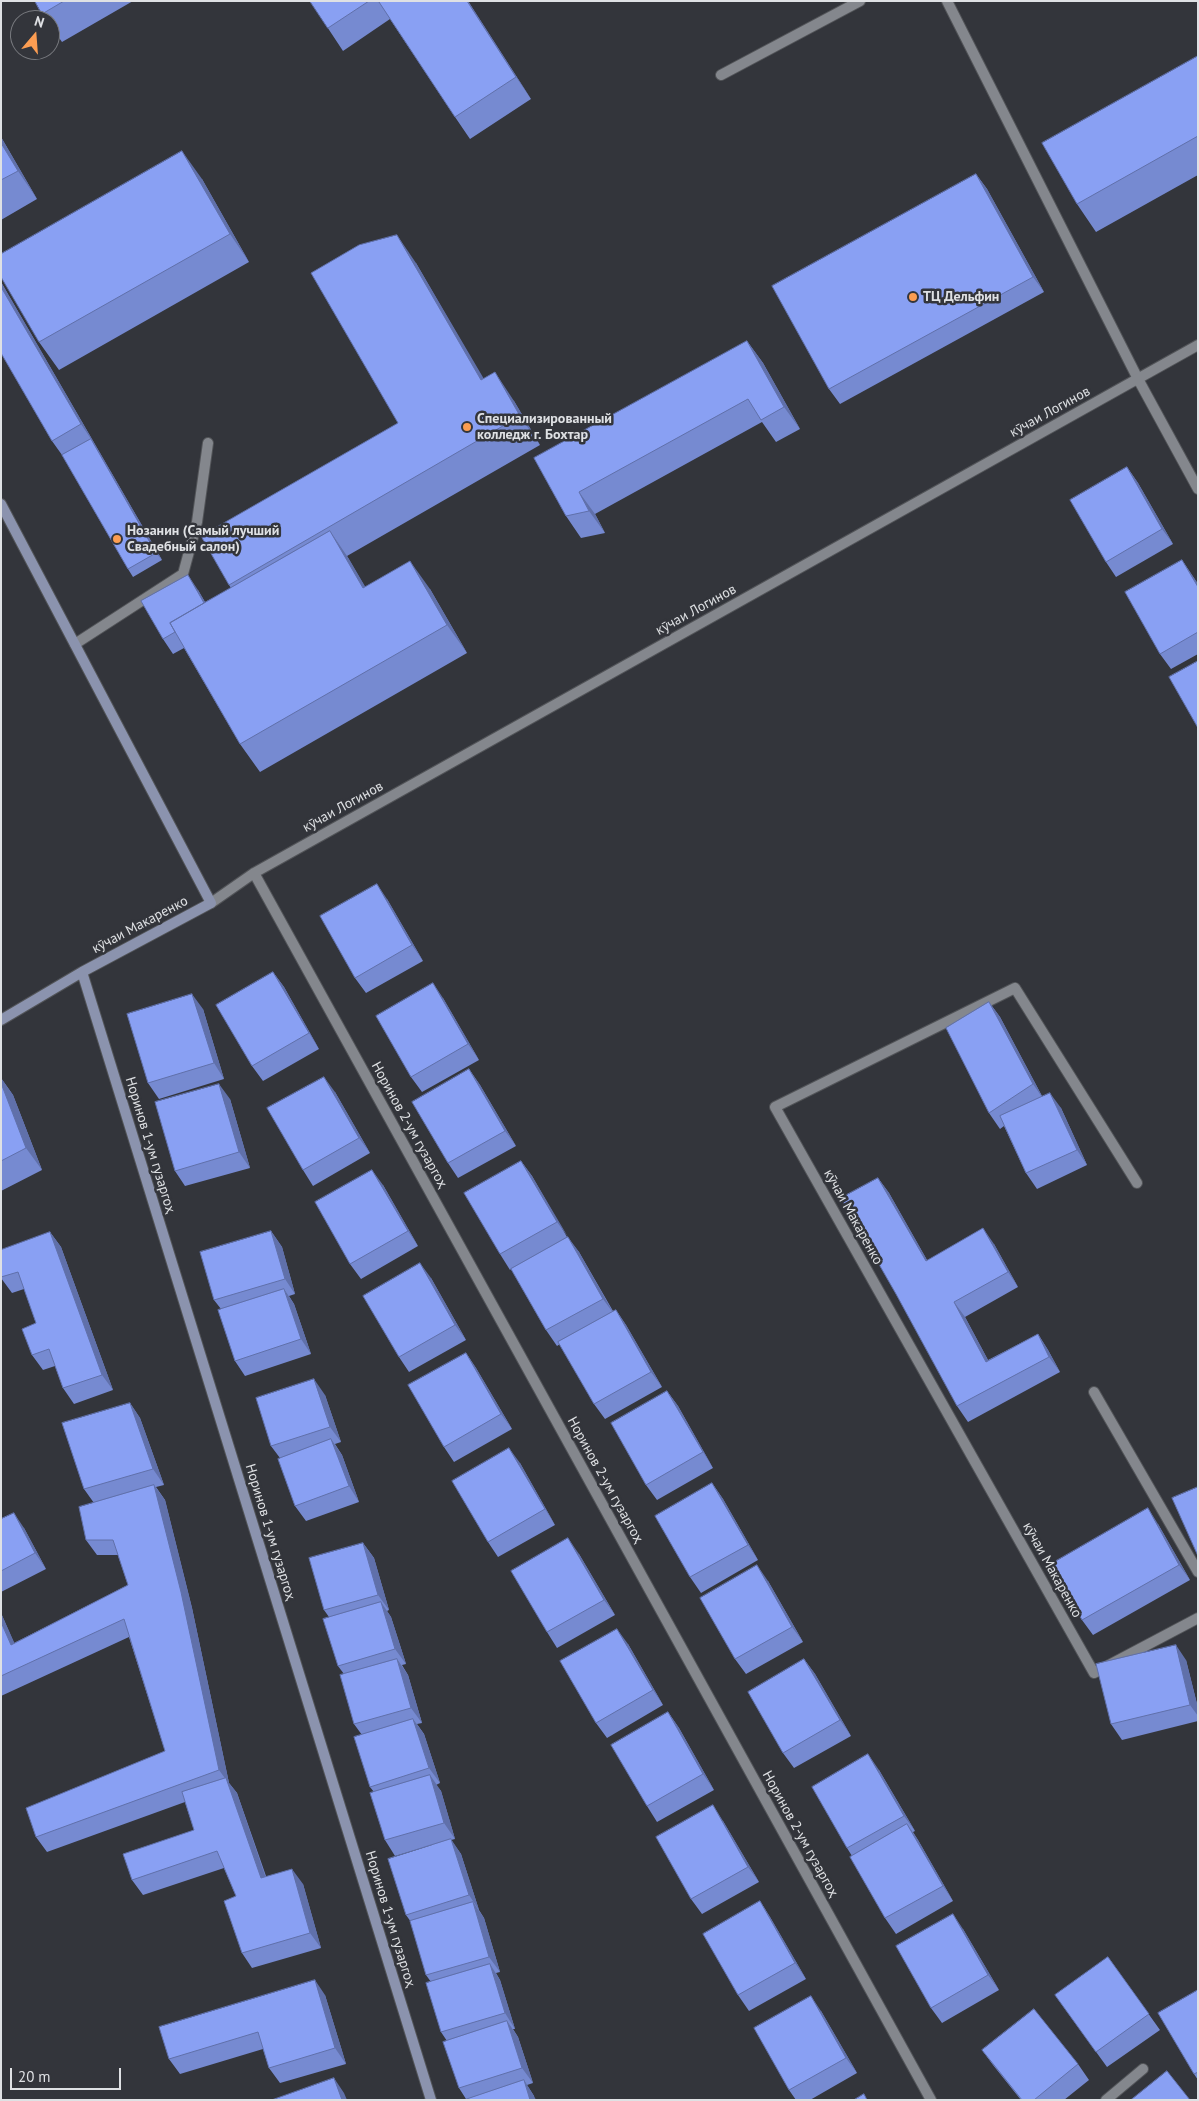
<!DOCTYPE html>
<meta charset="utf-8">
<style>
body{margin:0}
#map{position:relative;width:1199px;height:2101px;overflow:hidden;background:#33353b;font-family:"PT Sans",sans-serif}
canvas{display:block}
.frame{position:absolute;inset:0;border:2px solid #dfe1e4;pointer-events:none}
.north{position:absolute;left:10px;top:10px;width:50px;height:50px;box-sizing:border-box;background:#33353b;border:1px solid #787a7f;border-radius:50%;rotate:18deg;font-size:14px;font-weight:700;line-height:20px;text-align:center;color:#dfe1e4}
.north::after{content:'';display:block;margin:auto;width:18px;height:22px;background:#fc9d52;clip-path:polygon(50% 0,100% 100%,50% 72%,0 100%)}
.scale{position:absolute;left:10px;top:2068px;width:111px;height:22px;box-sizing:border-box;border:2px solid #dfe1e4;border-top:0;padding-left:6px;font-size:15px;line-height:18px;white-space:nowrap;color:#dfe1e4;-webkit-text-stroke:4px #33353b;paint-order:stroke}
</style>
<div id="map">
<canvas width="1199" height="2101"></canvas>
<div class="frame"></div>
<div class="north">N</div>
<div class="scale">20 m</div>
</div>
<script>
const ctx = document.querySelector('canvas').getContext('2d');
ctx.lineJoin = 'round';
function strokePath(path, color, width, dash) {
  ctx.strokeStyle = color;
  ctx.lineWidth = width;
  ctx.lineCap = dash ? 'butt' : 'round';
  ctx.setLineDash(dash || []);
  ctx.stroke(path);
}
function fillPath(path, color) {
  ctx.fillStyle = color;
  ctx.fill(path, 'evenodd');
}
function label(font, color, halo, rows, align = 'center') {
  ctx.font = font + ' "PT Sans",sans-serif';
  ctx.lineWidth = 5;
  ctx.setLineDash([]);
  ctx.textBaseline = 'middle';
  ctx.strokeStyle = halo;
  ctx.fillStyle = color;
  for (const [text, x, y, turn = 0] of rows) {
    ctx.save();
    ctx.translate(x, y);
    ctx.rotate((+turn || 0) * Math.PI / 180);
    ctx.textAlign = isNaN(turn) ? turn : align;
    if (halo) ctx.strokeText(text, 0, 0);
    ctx.fillText(text, 0, 0);
    ctx.restore();
  }
}
const lane = new Path2D(`
 M947,1l191,378
 M721,75l139,-74
 M75,644l108,-70 14,-52 11,-79`);
const street = new Path2D(`
 M1138,379l60,110
 M254,873l677,1227
 M211,903l43,-30 944,-528
 M1137,1183l-122,-195 -240,119 319,566 104,-55
 M1094,1392l104,180
 M1106,2100l37,-31`);
const secondary = new Path2D(`
 M1,504l210,399 -129,69 -81,48
 M82,972l349,1128`);
strokePath(lane, '#525458', 12);
strokePath(street, '#525458', 12);
strokePath(secondary, '#525458', 12);
strokePath(lane, '#84878d', 10);
strokePath(street, '#84878d', 10);
strokePath(secondary, '#8b93ae', 10);
fillPath(new Path2D(`
 M35,1h98l-71,41 -12,-17v-5h-3z
 M310,1h158l63,98 -61,40 -15,-22 -65,-98 -47,32z
 M1198,56v119l-102,57 -19,-28z
 M1,137l36,62 -36,21z
 M976,174l11,15 57,103 -204,112 -11,-15z
 M202,179l47,83 -190,108 -20,-28z
 M416,263l67,116 31,22 26,44 -193,111 18,31 65,2 37,64 -207,119 -20,-28 -56,-96 -11,6 -10,-15 35,-49 7,12 26,-14 -2,-3 169,-162z
 M1,282l161,278 -29,17 -5,-8 -66,-114 -10,-14 -51,-88z
 M747,341l16,22 37,66 -24,13 -14,-20 -167,92 10,19 -24,5 -15,-22 -32,-58z
 M1127,467l11,16 35,61 -57,33 -10,-15z
 M1182,560l16,24v70l-27,15 -11,-15z
 M387,899l36,62 -57,32 -11,-15z
 M273,972l11,15 35,62 -56,32 -11,-15z
 M443,998l36,62 -57,32 -11,-15z
 M989,1002l11,15 42,79 19,12 26,57 -50,24 -11,-16 -22,-47 -4,3 -11,-16z
 M203,1009l21,70 -65,20 -11,-16z
 M469,1069l11,16 36,61 -58,32 -10,-15z
 M1,1078l12,17 29,75 -41,21z
 M335,1092l35,61 -57,33 -10,-16z
 M230,1099l20,69 -65,18 -10,-15z
 M521,1161l11,15 35,61 12,15 34,59 3,-1 10,15 36,62 -57,32 -11,-15 -34,-60 -3,2 -11,-16 -35,-61 -1,1 -10,-16z
 M878,1178l11,15 38,67 67,-16 24,43 -53,30 23,43 50,-26 10,16 12,22 -92,50 -11,-16z
 M383,1185l35,61 -57,33 -11,-15z
 M271,1231l11,16 13,47 -6,2 5,8 17,50 -66,22 -10,-15 -14,-52 -7,-9z
 M50,1232l11,15 52,143 -39,14 -11,-16 -8,-22 -12,4 -11,-15 4,-32 -12,-34 -12,4 -11,-15v-28z
 M431,1278l35,62 -57,32 -10,-15z
 M466,1353l10,15 36,61 -58,33 -10,-15z
 M667,1391l11,15 35,62 -56,32 -11,-15z
 M325,1395l16,47 -6,2 7,11 17,47 -53,19 -11,-15 -15,-48 -9,-12z
 M130,1403l10,15 24,67 -8,2 9,13 27,108 37,175 8,10 29,83 37,8 18,64 -69,20 -10,-15 -6,-57 -12,-28 -81,27 -11,-15 62,-50 -9,-28 -138,50 -11,-15 129,-86 -36,-114 -128,59v-83l13,30 114,-58 -10,-30h-21l-11,-15 8,-37 -10,-14z
 M520,1463l35,62 -57,32 -10,-15z
 M712,1483l11,16 35,61 -57,33 -11,-16z
 M1,1519l23,9 22,41 -45,23z
 M1158,1524l32,56 -97,55 -11,-15z
 M363,1543l11,15 15,52 -2,1 4,6 15,47 -4,1 6,10 14,48 -5,1 7,10 16,49 -4,2 5,6 14,48 -4,1 10,14 18,56 5,8 16,54 -4,1 4,7 15,49h-2l5,8 15,46 -6,2 7,11 -68,3 -7,-11 -12,-47 -6,-9 -10,-50 -5,-7 -15,-53 -5,-7 26,-70 -37,11 -10,-16 -11,-48 -4,-5 -8,-52 -8,-11 -10,-50 -6,-8 -9,-49 -5,-7z
 M579,1554l36,61 -58,33 -10,-16z
 M768,1581l35,61 -57,32 -11,-15z
 M628,1644l35,61 -56,33 -11,-15z
 M804,1659l11,15 36,62 -57,32 -11,-15z
 M1186,1660l12,48v13l-76,19 -11,-16z
 M668,1712l11,16 35,62 -57,32 -10,-16z
 M879,1770l36,61 -2,1 5,8 35,61 -57,33 -11,-16 -33,-62 -5,-8z
 M723,1821l36,61 -57,32 -11,-15z
 M760,1901l10,16 36,62 -57,32 -11,-16z
 M963,1929l36,61 -57,33 -11,-15z
 M1108,1957l52,73 -53,37 -52,-72z
 M1198,1990v90l-4,-6z
 M325,1995l21,69 -66,19 -11,-15 -6,-19 -83,25 -11,-15z
 M821,2011l36,62 -47,27h-14l-7,-10z
 M982,2050l96,14 11,16 -25,20h-43l-28,-35z`), '#768ad1');
fillPath(new Path2D(`
 M467,1h1l63,98 -15,-22z
 M1,137l36,62 -19,-28 -17,-28z
 M182,151l20,28 47,83 -19,-28z
 M976,174l11,15 57,103 -11,-15z
 M397,235l19,28 85,145 -20,-28z
 M1,282l161,278 -6,-7 -65,-114 -10,-15 -80,-137z
 M747,341l16,22 37,66 -16,-22z
 M495,372l19,29 26,44 -20,-29z
 M1127,467l11,16 35,61 -11,-15z
 M579,492l16,22 10,19 -16,-22z
 M330,531l19,28 34,58 -20,-29z
 M1182,560l16,24v3z
 M410,561l20,28 37,64 -20,-28z
 M188,575l10,15 22,38 -10,-15z
 M377,884l10,15 36,62 -11,-16z
 M273,972l11,15 35,62 -10,-16z
 M433,983l10,15 36,62 -11,-16z
 M192,994l11,15 21,70 -10,-16z
 M989,1002l11,15 44,83 -11,-16z
 M469,1069l11,16 36,61 -11,-15z
 M324,1077l11,15 35,61 -11,-15z
 M1,1078l12,17 29,75 -16,-22 -25,-65z
 M219,1084l11,15 20,69 -11,-16z
 M1050,1093l11,15 26,57 -10,-15z
 M521,1161l11,15 36,61 -11,-15z
 M372,1170l11,15 35,61 -10,-15z
 M878,1178l11,15 47,83 -10,-15z
 M983,1228l11,16 24,43 -10,-15z
 M271,1231l11,16 13,47 -10,-15z
 M50,1232l11,15 52,143 -11,-15z
 M568,1237l11,15 35,62 -11,-15z
 M420,1263l11,15 35,62 -11,-15z
 M284,1289l10,15 17,50 -10,-15z
 M954,1302l11,15 32,60 -11,-15z
 M616,1310l10,15 36,62 -11,-15z
 M1038,1334l10,16 12,22 -11,-15z
 M466,1353l10,15 36,61 -11,-15z
 M314,1379l11,16 16,47 -11,-15z
 M667,1391l11,15 35,62 -10,-16z
 M130,1403l10,15 24,67 -11,-16z
 M331,1439l11,16 17,47 -10,-16z
 M509,1448l11,15 35,62 -10,-16z
 M712,1483l11,16 35,61 -10,-15z
 M154,1485l11,15 27,108 37,175 8,10 34,100 -10,-15 -34,-97 -8,-11z
 M1148,1508l10,16 32,56 -11,-15z
 M14,1513l10,15 22,41 -11,-16z
 M568,1538l11,16 36,61 -11,-15z
 M363,1543l11,15 15,52 -11,-15z
 M757,1565l11,16 35,61 -11,-15z
 M381,1602l10,15 15,47 -11,-15z
 M1,1613l21,47 -11,-15 -10,-23z
 M617,1629l11,15 35,61 -10,-15z
 M1176,1645l10,15 12,48v8l-8,-11z
 M397,1659l11,16 14,48 -11,-15z
 M804,1659l11,15 36,62 -11,-16z
 M668,1712l11,16 35,62 -11,-16z
 M413,1719l11,15 16,49 -11,-15z
 M868,1754l11,16 36,61 -11,-15z
 M430,1775l11,16 14,48 -11,-16z
 M713,1805l10,16 36,61 -11,-15z
 M907,1824l11,16 35,61 -10,-15z
 M451,1839l10,15 18,56 -10,-15z
 M292,1869l11,15 18,64 -11,-15z
 M760,1901l10,16 36,62 -11,-16z
 M473,1902l11,16 16,54 -11,-15z
 M953,1914l10,15 36,61 -11,-15z
 M490,1964l10,16 15,49 -10,-16z
 M315,1980l10,15 21,69 -11,-16z
 M811,1996l10,15 36,62 -11,-15z
 M507,2021l11,16 15,46 -11,-15z
 M334,2078l10,15 3,7h-5z
 M524,2080l10,16 2,4h-6z`), '#6070aa');
const building = new Path2D(`
 M35,1h29l-22,13z
 M310,1h59l-41,27z
 M381,1h86l49,76 -61,40 -76,-115z
 M1198,56v80l-121,68 -35,-61z
 M1,143l17,28 -17,9z
 M182,151l48,83 -191,108 -38,-65v-23z
 M976,174l57,103 -204,112 -57,-103z
 M397,235l84,145 14,-8 25,44 -291,169 -28,-49 197,-113 -87,-150 48,-28z
 M1,287l80,137 -29,17 -51,-88z
 M747,341l37,66 -23,13 -13,-21 -169,93 10,19 -23,5 -32,-58z
 M91,439l65,114 -28,16 -66,-114z
 M1127,467l35,62 -56,33 -36,-62z
 M330,531l33,57 47,-27 37,64 -207,119 -70,-121z
 M1182,560l16,27v45l-38,22 -35,-62z
 M188,575l16,28 -34,20 5,9 -12,7 -22,-38z
 M1198,661v67l-29,-51z
 M377,884l35,61 -57,33 -35,-62z
 M273,972l36,61 -57,33 -36,-61z
 M433,983l35,61 -57,33 -35,-61z
 M192,994l22,69 -66,20 -21,-69z
 M989,1002l44,82 -44,29 -43,-85z
 M469,1069l36,62 -57,32 -36,-61z
 M324,1077l35,61 -56,32 -36,-62z
 M1,1083l25,65 -25,13z
 M219,1084l20,68 -64,19 -20,-69z
 M1050,1093l27,57 -51,23 -26,-57z
 M521,1161l36,61 -57,32 -36,-61z
 M372,1170l36,61 -58,33 -35,-62z
 M878,1178l48,83 57,-33 25,44 -54,30 32,60 52,-28 11,23 -92,49 -61,-112 -55,-96z
 M271,1231l14,48 -71,21 -14,-48z
 M50,1232l52,143 -39,13 -14,-39 -17,6 -10,-26 14,-6 -18,-51 -17,5v-27z
 M568,1237l35,62 -57,31 -35,-61z
 M420,1263l35,62 -56,32 -36,-61z
 M284,1289l17,50 -66,22 -17,-51z
 M616,1310l35,62 -57,32 -36,-62z
 M466,1353l35,61 -57,33 -36,-62z
 M314,1379l16,48 -59,19 -15,-48z
 M667,1391l36,61 -57,33 -35,-62z
 M130,1403l23,66 -69,20 -22,-66z
 M331,1439l18,47 -54,20 -17,-47z
 M509,1448l36,61 -57,33 -36,-61z
 M712,1483l36,62 -58,32 -35,-61z
 M154,1485l27,107 38,178 -183,67 -10,-29 139,-57 -41,-132 -123,57v-54l10,23 117,-60 -15,-45h-27l-7,-33z
 M1198,1487v69l-26,-58z
 M1148,1508l31,57 -97,55 -31,-56z
 M14,1513l21,40 -34,18v-52z
 M568,1538l36,62 -57,32 -36,-61z
 M363,1543l15,52 -54,15 -15,-52z
 M757,1565l35,62 -57,32 -35,-61z
 M381,1602l14,47 -57,17 -15,-47z
 M617,1629l36,61 -57,33 -36,-62z
 M1176,1645l14,60 -79,19 -15,-60z
 M397,1659l14,49 -57,16 -14,-49z
 M804,1659l36,61 -57,33 -35,-61z
 M668,1712l35,62 -56,32 -36,-61z
 M413,1719l16,49 -59,19 -16,-50z
 M868,1754l36,62 -57,32 -35,-61z
 M430,1775l14,48 -59,17 -15,-47z
 M226,1778l35,100 31,-9 18,64 -68,20 -18,-52 12,-5 -19,-45 -85,29 -9,-26 71,-24 -12,-38z
 M713,1805l35,62 -57,32 -35,-62z
 M907,1824l36,62 -58,32 -35,-61z
 M451,1839l18,56 -63,20 -18,-56z
 M760,1901l35,62 -57,32 -35,-61z
 M473,1902l16,55 -63,18 -16,-54z
 M953,1914l35,61 -57,33 -35,-62z
 M1108,1957l41,57 -53,38 -41,-57z
 M490,1964l15,49 -64,19 -15,-49z
 M315,1980l20,68 -66,20 -11,-36 -89,27 -10,-32z
 M1198,1990v82l-4,2 -36,-61z
 M811,1996l35,62 -57,32 -35,-62z
 M1034,2009l44,55 -44,36h-12l-40,-50z
 M507,2021l15,47 -63,20 -16,-46z
 M1167,2071l23,29h-59z
 M334,2078l8,22h-70z
 M524,2080l6,20h-66z
 M864,2094l3,6h-13z`);
fillPath(building, '#89a0f3');
strokePath(building, '#6070aa', 1);
for (const [x, y, r, color] of [
 [913,297,5,"#fc9d52"],
 [467,427,5,"#fc9d52"],
 [117,539,5,"#fc9d52"]
]) {
  const dot = new Path2D();
  dot.arc(x, y, r, 0, 2 * Math.PI);
  ctx.fillStyle = color;
  ctx.fill(dot);
  strokePath(dot, '#33353b', 2);
}
label('bold 14px', '#dfe1e4', '#33353b', [
 ["ТЦ Дельфин",923,297],
 ["Специализированный",477,419],
 ["колледж г. Бохтар",477,435],
 ["Нозанин (Самый лучший",127,531],
 ["Свадебный салон)",127,547]
], 'left');
label('14px', '#dfe1e4', '#33353b', [
 ["кӯчаи Логинов",1050,412,-29],
 ["кӯчаи Логинов",696,610,-29],
 ["кӯчаи Логинов",343,807,-29],
 ["кӯчаи Макаренко",140,925,-28],
 ["Норинов 2-ум гузаргоҳ",409,1125,61],
 ["Норинов 1-ум гузаргоҳ",150,1145,73],
 ["кӯчаи Макаренко",853,1217,61],
 ["Норинов 2-ум гузаргоҳ",605,1480,61],
 ["Норинов 1-ум гузаргоҳ",270,1532,73],
 ["кӯчаи Макаренко",1052,1570,61],
 ["Норинов 2-ум гузаргоҳ",800,1834,61],
 ["Норинов 1-ум гузаргоҳ",390,1919,73]
]);
</script>
